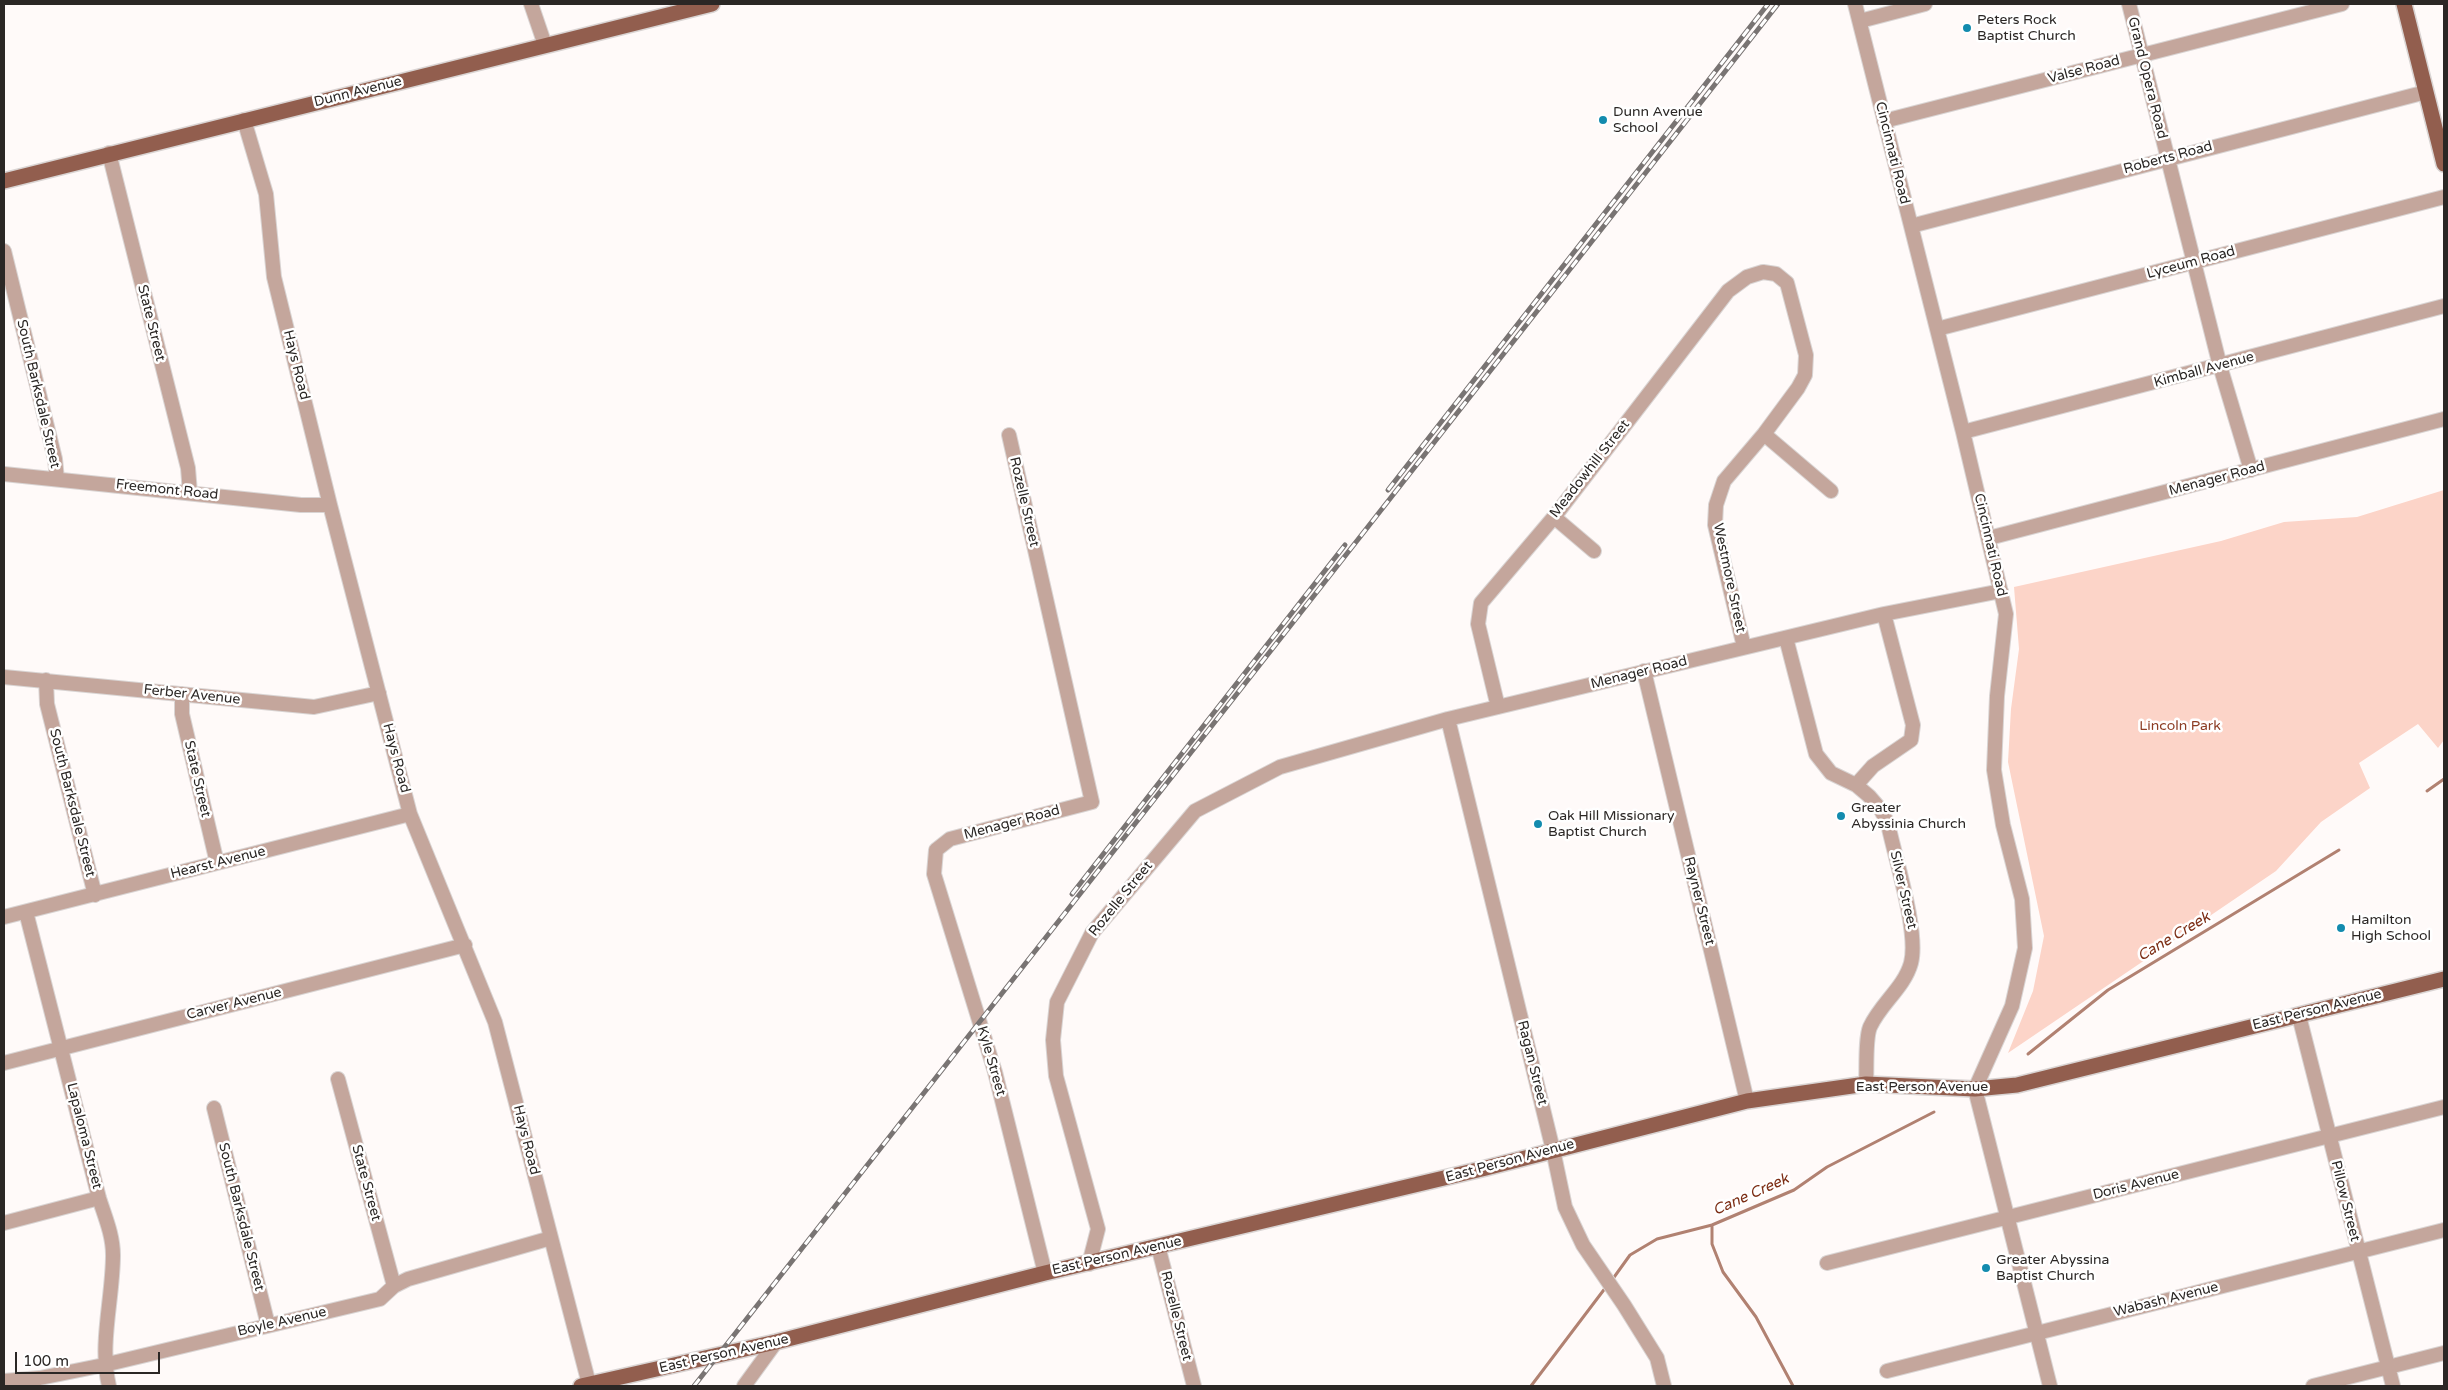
<!DOCTYPE html>
<style>
body{margin:0}
#map{position:relative;width:2448px;height:1390px;overflow:hidden;background:#fffaf9;font-family:"Varela Round",sans-serif}
canvas{display:block}
.frame{position:absolute;inset:0;border:5px solid #2b2725;pointer-events:none}
.scale{position:absolute;left:15px;top:1352px;width:145px;height:22px;box-sizing:border-box;border:2px solid #2b2725;border-top:0;padding-left:6px;font-size:15px;line-height:18px;white-space:nowrap;color:#2b2725;-webkit-text-stroke:4px #fff;paint-order:stroke}
</style>
<div id="map">
<canvas width="2448" height="1390"></canvas>
<div class="frame"></div>
<div class="scale">100 m</div>
</div>
<script>
const ctx = document.querySelector('canvas').getContext('2d');
ctx.lineJoin = 'round';
function fillPath(path, color) {
  ctx.fillStyle = color;
  ctx.fill(path, 'evenodd');
}
function strokePath(path, color, width, dash) {
  ctx.strokeStyle = color;
  ctx.lineWidth = width;
  ctx.lineCap = dash ? 'butt' : 'round';
  ctx.setLineDash(dash || []);
  ctx.stroke(path);
}
function label(font, color, halo, rows, align = 'center') {
  ctx.font = font + ' "Varela Round",sans-serif';
  ctx.lineWidth = 5;
  ctx.setLineDash([]);
  ctx.textBaseline = 'middle';
  ctx.strokeStyle = halo;
  ctx.fillStyle = color;
  for (const [text, x, y, turn = 0] of rows) {
    ctx.save();
    ctx.translate(x, y);
    ctx.rotate((+turn || 0) * Math.PI / 180);
    ctx.textAlign = isNaN(turn) ? turn : align;
    if (halo) ctx.strokeText(text, 0, 0);
    ctx.fillText(text, 0, 0);
    ctx.restore();
  }
}
fillPath(new Path2D(`
 M2444,490v250l-6,8 -20,-24 -59,39 11,25 -49,34 -45,49 -268,182 25,-62 11,-55 -36,-174 3,-53 8,-60 -5,-62 207,-46 63,-19 73,-5z`), '#fcd4c8');
strokePath(new Path2D(`
 M2427,791l17,-12
 M2028,1054l80,-64 231,-140
 M1612,1280l18,-25 27,-16 55,-14
 M1531,1386l75,-99
 M1793,1386l-37,-69 -33,-45 -11,-28v-19l82,-35 33,-23 107,-55`), '#b18171', 3);
const minor = new Path2D(`
 M531,4l14,41
 M1855,4l108,428 43,182 -9,82 -3,74 9,55 19,74 3,49 -13,58 -37,83 75,297
 M2129,4l91,362 31,104
 M1860,21l65,-17
 M244,120l22,74 8,83 56,228 80,309 85,208 94,362
 M1884,121l458,-117
 M109,153l79,315 2,25
 M1911,226l515,-134
 M4,251l51,208 2,20
 M1937,329l507,-132
 M1963,432l481,-126
 M1764,434l67,57
 M1009,435l83,367 -142,37 -14,11 -2,24 61,198 50,201
 M4,474l297,31h29
 M1554,517l40,34
 M1989,538l455,-119
 M1786,638l30,116 15,19 25,12 13,11 12,14 7,14c7,34 31,108 23,139 -7,25 -30,40 -41,64 -5,12 -3,42 -4,57
 M1644,671l103,430
 M4,677l310,30 65,-14
 M46,680l1,24 48,191
 M182,694v20l35,149
 M1498,707l-20,-83 3,-21 73,-86 174,-226 19,-14 16,-5 13,2 11,9 19,72 -1,20 -7,13 -34,46 -40,47 -8,24 -1,20 29,122
 M1448,719l105,431 12,57 18,38 41,60 33,53 7,28
 M1856,785l17,-19 38,-26 2,-15 -29,-111
 M26,912l73,286c6,19 14,37 14,57 0,43 -14,89 -4,131
 M4,917l406,-103
 M2299,1016l94,370
 M4,1063l461,-118
 M338,1079l56,207
 M214,1108l54,217
 M4,1223l95,-25
 M1158,1246l36,140
 M1827,1263l617,-156
 M1089,1264l9,-35 -42,-153 -3,-36 4,-38 35,-69 103,-122 85,-44 168,-48 436,-105 117,-23
 M1887,1371l557,-141
 M4,1381l36,-3 64,-13 276,-66 14,-13 14,-7 143,-41
 M744,1386l32,-44
 M2313,1386l131,-33`);
const major = new Path2D(`
 M2404,4l40,160
 M4,181l708,-177
 M581,1386l195,-44 269,-69 441,-105 261,-67 119,-17 109,5 42,-4 427,-106`);
strokePath(minor, '#d9d4d3', 16);
strokePath(major, '#d9d4d3', 18);
strokePath(minor, '#c4a69c', 14);
strokePath(major, '#925e4e', 15);
const rail = new Path2D(`
 M1388,490l380,-486
 M1072,894l273,-349
 M694,1386l1084,-1382`);
strokePath(rail, '#797473', 5);
strokePath(rail, '#fff', 3, [9]);
for (const [x, y, r, color] of [
 [1967,28,5,"#138bae"],
 [1603,120,5,"#138bae"],
 [1841,816,5,"#138bae"],
 [1538,824,5,"#138bae"],
 [2341,928,5,"#138bae"],
 [1986,1268,5,"#138bae"]
]) {
  const dot = new Path2D();
  dot.arc(x, y, r, 0, 2 * Math.PI);
  ctx.fillStyle = color;
  ctx.fill(dot);
  strokePath(dot, '#fff', 2);
}
label('14px', '#2b2725', '#fff', [
 ["Peters Rock",1977,20],
 ["Baptist Church",1977,36],
 ["Dunn Avenue",1613,112],
 ["School",1613,128],
 ["Greater",1851,808],
 ["Abyssinia Church",1851,824],
 ["Oak Hill Missionary",1548,816],
 ["Baptist Church",1548,832],
 ["Hamilton",2351,920],
 ["High School",2351,936],
 ["Greater Abyssina",1996,1260],
 ["Baptist Church",1996,1276]
], 'left');
label('14px', '#2b2725', '#fff', [
 ["Valse Road",2084,70,-15],
 ["Grand Opera Road",2147,78,76],
 ["Dunn Avenue",358,92,-14],
 ["Cincinnati Road",1892,153,76],
 ["Roberts Road",2168,158,-15],
 ["Lyceum Road",2191,263,-15],
 ["State Street",151,323,76],
 ["Hays Road",296,365,76],
 ["Kimball Avenue",2204,370,-15],
 ["South Barksdale Street",38,394,77],
 ["Meadowhill Street",1590,469,-52],
 ["Menager Road",2217,479,-15],
 ["Freemont Road",167,490,6],
 ["Rozelle Street",1024,502,77],
 ["Cincinnati Road",1990,545,77],
 ["Westmore Street",1729,578,78],
 ["Menager Road",1639,673,-14],
 ["Ferber Avenue",192,695,6],
 ["Hays Road",396,758,75],
 ["State Street",197,779,77],
 ["South Barksdale Street",72,803,76],
 ["Menager Road",1012,823,-15],
 ["Hearst Avenue",218,863,-14],
 ["Silver Street",1903,890,77],
 ["Rozelle Street",1121,899,-51],
 ["Rayner Street",1699,901,76],
 ["Carver Avenue",234,1004,-14],
 ["East Person Avenue",2317,1010,-14],
 ["Kyle Street",991,1061,74],
 ["Ragan Street",1532,1063,76],
 ["East Person Avenue",1922,1087],
 ["Lapaloma Street",84,1136,76],
 ["Hays Road",526,1140,76],
 ["East Person Avenue",1510,1161,-15],
 ["State Street",366,1183,75],
 ["Doris Avenue",2136,1185,-14],
 ["Pillow Street",2345,1201,76],
 ["South Barksdale Street",241,1217,76],
 ["East Person Avenue",1117,1256,-13],
 ["Wabash Avenue",2166,1300,-14],
 ["Rozelle Street",1176,1316,76],
 ["Boyle Avenue",282,1322,-13],
 ["East Person Avenue",724,1354,-13]
]);
label('14px', '#8c3c23', '#fff', [
 ["Lincoln Park",2180,726]
]);
label('italic 15px', '#7c2d14', '#fff', [
 ["Cane Creek",2174,937,-31],
 ["Cane Creek",1751,1195,-24]
]);
</script>
